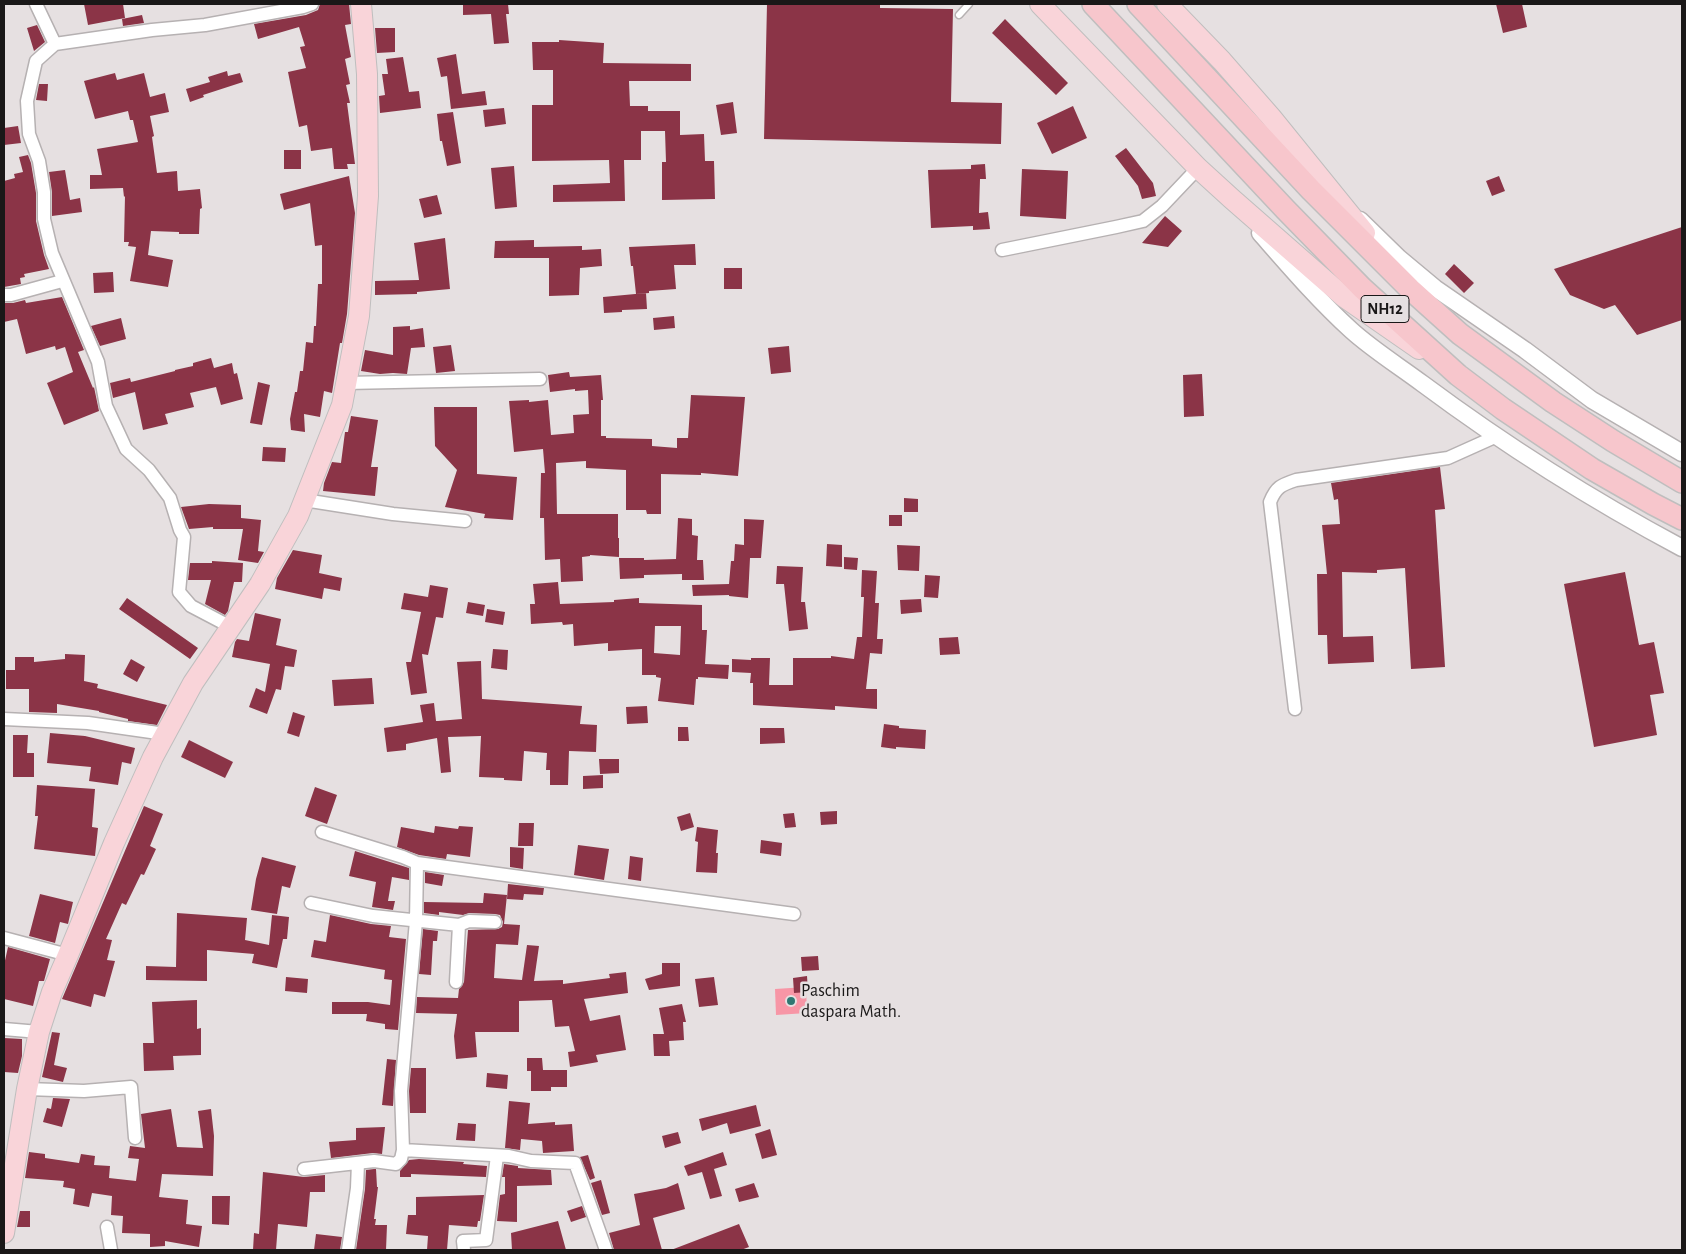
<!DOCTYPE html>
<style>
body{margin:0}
#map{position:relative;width:1686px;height:1254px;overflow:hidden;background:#e6e0e1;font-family:"Alegreya Sans",sans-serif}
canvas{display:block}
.frame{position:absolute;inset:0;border:5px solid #1a1818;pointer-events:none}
</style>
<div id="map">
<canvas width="1686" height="1254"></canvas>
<div class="frame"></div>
</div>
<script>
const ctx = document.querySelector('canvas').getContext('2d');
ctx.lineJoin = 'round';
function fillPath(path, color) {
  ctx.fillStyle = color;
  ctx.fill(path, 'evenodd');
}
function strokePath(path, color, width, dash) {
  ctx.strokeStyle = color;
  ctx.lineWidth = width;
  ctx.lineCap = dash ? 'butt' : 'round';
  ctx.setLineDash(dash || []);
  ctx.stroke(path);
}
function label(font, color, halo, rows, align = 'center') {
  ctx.font = font + ' "Alegreya Sans",sans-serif';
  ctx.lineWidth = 5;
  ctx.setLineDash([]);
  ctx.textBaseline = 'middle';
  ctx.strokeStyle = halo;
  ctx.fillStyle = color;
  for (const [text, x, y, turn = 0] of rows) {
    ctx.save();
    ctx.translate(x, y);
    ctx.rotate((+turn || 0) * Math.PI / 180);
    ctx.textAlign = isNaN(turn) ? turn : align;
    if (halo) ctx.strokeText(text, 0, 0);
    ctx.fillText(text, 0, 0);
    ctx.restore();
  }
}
fillPath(new Path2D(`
 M806,987l1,26 -31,2 -1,-26z`), '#f796a6');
fillPath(new Path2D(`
 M84,4h39l2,14 -37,7z
 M320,4h29l2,20 -6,1 6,32 -6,2 5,25 -4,1 4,18h-3l8,61h-8l1,5h-14l-2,-21 -21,3 -4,-26 -8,2 -11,-55 18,-4 -6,-21 5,-1 -6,-19 -41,12 -4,-15 52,-9 12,-5z
 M463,4h45l1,10h-3l3,29 -15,1 -3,-30 -28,1z
 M767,4h113v4l73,1 -2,93 51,1 -1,41 -237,-5z
 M1496,4h26l5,23 -24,6z
 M142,15l2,8 -21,3 -1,-7z
 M1005,19l63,64 -12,12 -64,-62z
 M37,25l8,17 -11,9 -7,-23z
 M375,28h20v24l-18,1z
 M559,40l45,3 -1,20 88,1v17h-62l1,25h18v5h32v24l24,-1 1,27h9l1,38 -53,1v-38h4l-1,-31h-24v29h-17l1,41 -72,1v-17l57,-2 -1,-23 -77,1v-56h21v-35h-20l-1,-28h27z
 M456,54l6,40 23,-3 2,14 -36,4 -4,-33 -6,1 -4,-19z
 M403,57l6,35 10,-1 2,17 -41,5 -1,-17 6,-1 -3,-21h6l-2,-15z
 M227,71l1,5 12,-3 3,9 -40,13 1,2 -14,5 -4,-13 24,-7 -2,-5z
 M115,73l2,7 27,-7 6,24 15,-4 4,19 -19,4 4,20 -2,1 5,36 20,-2 1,20 22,-2 2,19 -2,1 -1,25h-20v-2l-28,-1 -3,24 25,5 -5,27 -38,-6 6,-34 -8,-1 1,-4h-5l1,-46 -1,1 -1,-9 -33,1v-14h12l-5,-26 41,-7 -5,-22h-3l-2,-9 -33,8 -11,-38z
 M39,84h9l-1,17 -11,-1z
 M733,102l4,31 -16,2 -5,-30z
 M1073,106l14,32 -35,16 -15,-31z
 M504,108l2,16 -21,3 -2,-17z
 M453,112l8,51 -14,3 -5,-25h-2l-3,-27z
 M18,126l3,17 -17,2v-17z
 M1126,148l27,35 3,13 -14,3 -4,-13 -23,-30z
 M284,150h17v19h-17z
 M28,155l3,8 5,30v28l8,34 5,14 -25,5 1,3 -5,1 1,6 -17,3v-106l11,-3 -1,-4 9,-2 -4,-15z
 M985,164l1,15h-6l-1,34 9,-1 2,17 -17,1v-4l-42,2 -3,-58 43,-1v-4z
 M514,166l3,41 -22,2 -4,-41z
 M1022,169l46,2 -2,48 -46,-3z
 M65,170l5,30 10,-2 2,14 -30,4v-24l-3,-20z
 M349,176l6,37 -8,101 -5,29h-2l-8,50 -8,-2 -4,26 -16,-3 1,18 -14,-2 -1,-11 5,-27h2l3,-21h3l3,-29 7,1 1,-17h2l2,-42h4v-39l-7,1 -5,-43 -26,7 -4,-16z
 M1499,176l6,15 -13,5 -6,-15z
 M437,195l5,19 -18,4 -5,-19z
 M1165,216l17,15 -14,16 -26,-4z
 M1682,227v93l-45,15 -22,-30 -11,4 -34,-14 -16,-26z
 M445,238l5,51 -33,3v2l-42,1v-14l44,-1 -5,-37z
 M534,240v7l48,-1v4l19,-1 1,17 -22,2 -1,27 -30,1v-38h-55l1,-17z
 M695,244l1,21h-22l2,24 -27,2v2l-13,1 -3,-28h-2l-2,-19z
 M1454,264l20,19 -10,10 -19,-19z
 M724,268h18v21h-18z
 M113,272l1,20 -20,1 -1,-20z
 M646,293l1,16 -25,1v2l-18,1 -1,-16z
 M62,297l22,53 -6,2 15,36 1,-1 5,24 -35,14 -17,-42 26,-11 -8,-25 -9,3 -1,-4 -29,8 -9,-35 -13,3v-19h9l12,-3 1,3z
 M674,316l1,12 -21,2 -1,-12z
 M121,318l5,21 -26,7 -9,-20z
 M410,326v4l13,-2 2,19 -14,1 -4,26 -14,-1 -13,1 -19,-3 4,-21 28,5v-28z
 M451,345l4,26 -19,2 -3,-26z
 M789,346l2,26 -20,2 -3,-26z
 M211,358l3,10 18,-5 2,11 3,-1 6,26 -22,6 -5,-18 -26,6 4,14 -29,7 3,10 -25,6 -8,-38 -22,6 -3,-15 20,-5 1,4 44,-11v-1l18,-4v-3z
 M569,372l1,5 31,-2 2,25h-2v36h5v2l46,1v7l25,2v-10h11l3,-43 54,2 -7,79 -37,-3v2l-40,-1v40h-14l-1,-4h-20v-40l-40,-2v-7l-30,2 1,51h61v24h1v19l-29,-2v1l-8,1 1,24 -22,1 -1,-23 -15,1 -1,-42h-4l1,-45h4l-2,-24 -29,3 -5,-51 20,-1v2l19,-2 3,35 23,-2 -1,-18 16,-1 -1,-24 -13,1v-2l-25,3 -2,-17z
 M1202,374l2,42 -20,1 -1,-42z
 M258,382l12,3 -8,40 -12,-2z
 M434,407h43v67l40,3 -4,43 -29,-2 1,-4 -40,-7 12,-37 -22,-24z
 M351,416l27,4 -7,47h7l-3,29 -52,-5 1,-8 8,-21 9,1 4,-31h3z
 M263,447l23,1 -1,14 -23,-1z
 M1440,467l5,42 -10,1 10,157 -34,2 -6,-101 -28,2v3l-35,-1 1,65 30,-1 1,26 -46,2 -1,-29h-9l-1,-61h10l-5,-49 18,-1 -2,-25 -4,1 -3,-17z
 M904,498l14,1v13h-14z
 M209,504l32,1v13l20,2 -3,31 6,1 -6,11 -20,-3 5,-31h-30v-2l-24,2 -8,-22z
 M889,515h13v11h-13z
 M678,518l14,1v16l6,1 -1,24h6l1,20h-22v-6l-38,1v3l-24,1 -1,-21h25v2l32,-1z
 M744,519l20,1 -3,38h-11l-2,40 -19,-2v-1l-36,1 -1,-11 37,-1 2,-23h3l1,-17 9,1z
 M827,544l15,1v22l-16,-1z
 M897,545l23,1 -1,25 -21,-1z
 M293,550l29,5 -3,18 23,5 -2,13 -16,-3 -2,11 -47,-10 2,-11z
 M844,557l14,1 -1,12 -13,-1z
 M212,561l31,2 -1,19h-8l-6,29 -3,4 -20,-11 6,-24h-23l2,-17h22z
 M777,566l26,1 -2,35h4l3,27 -19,2 -5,-47h-8z
 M862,570l15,1 -2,32h4l-2,36h6l-1,15 -12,-1 -4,36h11v20l-42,-3v4l-82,-5v-22h-3l1,-10 -19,-1v-13l19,1v-2h19l-1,27h24v-27h38v-2l23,3 3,-22h5l2,-40h-3z
 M1625,572l14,73 15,-3 10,51 -14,2 7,40 -63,12 -30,-163z
 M925,575l15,1 -2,22 -14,-1z
 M558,582l2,22 54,-2v-2l25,-2v5l63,2v25h5l-2,34 24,1 -1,14 -30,-2v2h-2l-2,26 -36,-4 3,-23 -5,-1v-2h-14v-26l-34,2v-8l-34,3 -1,-22 -10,1 -1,-3 -31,2 -1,-20h5l-2,-20zM655,626h26l-1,29 -26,-2z
 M430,585l18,3 -5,30 -7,-1 -8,38 -6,-1 5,39 -16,2 -5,-33h5l10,-50 -20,-3 3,-16 24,4z
 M127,598l71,50 -8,11 -71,-50z
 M921,599l1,13 -21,2 -1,-14z
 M468,602l17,3 -2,11 -17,-3z
 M487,609l18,3 -2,13 -18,-3z
 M255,613l26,6 -5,26 21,5 -3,17 -9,-1 -4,24 -5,-1 -9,25 -18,-7 7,-19 9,4 5,-28 -38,-7 3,-15 2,-3 12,2z
 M958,637l2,17 -20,1 -1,-17z
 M493,649l15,1 -1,20 -16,-2z
 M65,654l20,1 -1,26 14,3 -1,4 70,17 -10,20 -29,-4v-2l-29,-7v-1l-42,-7v9l-28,-1v-23h-23v-19h9v-13h19v5l31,-3z
 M131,659l14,8 -8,15 -14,-8z
 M481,661l1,38 100,7 -2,18 17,1 -1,27 -27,-1 -1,34h-18v-15h-4l1,-17 -23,-2 -2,30 -18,-1v-2l-25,-1 2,-41 -33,1 3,35 -10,1 -4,-35 -31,6v6l-19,2 -3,-24 39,-6 -3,-17 14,-2 2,18h2l24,-2 -5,-57z
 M372,678l2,26 -40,2 -2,-26z
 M647,706l1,17 -21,1 -1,-17z
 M293,712l12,4 -6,21 -12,-4z
 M884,724l15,2v2l27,2 -1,19 -29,-2v2l-15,-2z
 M678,727h10l1,14h-11z
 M760,728h24l1,15 -25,1z
 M50,733l35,3 50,12 -4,16 -9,-2 -4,23 -29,-4 2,-14 -44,-4z
 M13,735h15l-1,18h7v24h-21z
 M189,740l44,22 -8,16 -44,-21z
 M599,759h20v14l-19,1z
 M603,775v13l-20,1v-13z
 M37,785l58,4 -3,38 6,1 -3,28 -61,-7 4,-33h-3z
 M315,787l22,8 -10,29 -22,-8z
 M144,806l19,8 -13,32 6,3 -12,26 -3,-1 -15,31 -4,-2 -16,36 6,1 -5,20 8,1 -10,36 -11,-3 -3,13 -29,-8z
 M837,811v13l-16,1 -1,-13z
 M690,813l4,14 -13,4 -4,-14z
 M794,813l2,14 -11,1 -2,-14z
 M519,823h15l-1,23h-15z
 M435,826l23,3 1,-3 14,1 -3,30 -23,-3 -1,5 -27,-4 -22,-8 4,-20 33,6z
 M697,827l21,3 -2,23h2l-1,20 -21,-1 2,-30 -3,-1z
 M761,840l21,3 -1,13 -21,-3z
 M578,845l31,4 -5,31 -30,-5z
 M510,847l14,1 -1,21 -13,-2z
 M355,851l54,17v12l-17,-3 -4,24h7l-2,9 -21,-3 4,-25 -27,-6z
 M630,856l13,2 -2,23 -13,-2z
 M262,857l34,9 -6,22 -8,-2 -5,28 -26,-4 5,-31z
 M425,872l19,3 -2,11 -17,-3z
 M508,884l36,4 -1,7 -19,-1 -1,6 -16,-1z
 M484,893l23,2 -3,29 16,1 -2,20 -22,-1 -2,34 28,2 5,-35 12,1 -5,35 29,-1v4l47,-6 -1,-4 17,-2 2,21 -44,6 6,22 30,-6 6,35 -30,5 2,7 -28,5 -2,-15 7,-1 -6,-25 -14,1 -3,-27 -33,1v31h-44l2,25 -21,2 -2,-23 3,-22 -41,-1 1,-16 41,1 1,-9 5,-7 4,-52 30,-1 4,-2 1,-5 -3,-7 -5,-1 -26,-1 -6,2 -24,-3v3l-15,-2v-11l59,1z
 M40,894l33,8 -5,22 -8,-2 -5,21 -26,-7z
 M177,913l70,5 -2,22 24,5 3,-30 17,2 -2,22h-4l-6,29 -25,-5 2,-9 -47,-4v31l-61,-1v-14l30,1z
 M330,915l41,9 20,2 -2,11 17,2 -8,91 -13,-1v-5l-19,-3 1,-7h-35v-12h36l22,3 2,-25 -8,-1 1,-9 -74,-13 3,-17 12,2z
 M423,929l15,2 -1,10h-4l-2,34 -12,-1z
 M8,947l42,12 -6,22h-5l-6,25 -29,-7v-34z
 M818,956l1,14 -17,1 -1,-14z
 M662,963h18v23l-31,4 -4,-11 17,-5z
 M807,976l1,16 -14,1 -1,-15z
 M286,977l22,2 -1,14 -22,-2z
 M714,977l4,28 -19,2 -4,-28z
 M197,1000v29l4,-1v27l-28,1 1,14 -30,1 -1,-28h11l-2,-41z
 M682,1004l4,18h-3l1,18 -15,1 1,15h-16l-1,-22h11l-5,-26z
 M52,1032l8,1 -6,32 13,3 -4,14 -21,-5z
 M4,1038l18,1v17l-4,17 -14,-1z
 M527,1058h15l1,12h24v17h-16v4h-20v-20h-4z
 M387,1059l9,1 -3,46 -11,-1z
 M411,1068h15v45h-16l-1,-22z
 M487,1073l21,2 -1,14 -21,-2z
 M53,1098l17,1 -8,28 -19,-5 4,-14 4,1z
 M509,1101l21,2 -2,21 27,-2v3l17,-1 2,27 -31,2 -1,-12 -21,-2 -1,11 -15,-2z
 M756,1105l5,21 -31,8 -3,-11 -25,8 -3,-12z
 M171,1109l6,38 26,1 -5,-37 13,-2 3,27 -1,40 -51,-2 -3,23 29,3 -2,24 16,2 -3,21 -34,-6v5l-15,1v-13l-28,-1 1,-17 -12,-1 1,-19 -20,-3 -3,14 -16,-3 2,-15 -12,-2 1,-6 -39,-3 4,-26 16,2v4l34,5 2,-9 14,2 -1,9 16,1 -1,12 27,3 3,-22 -11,-1 2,-12 15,2 -4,-34z
 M458,1123l18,1 -1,17 -19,-1z
 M385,1127l-3,27 -9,-1 -42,5 -2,-16 27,-2v-12z
 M770,1129l7,26 -15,4 -7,-25z
 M678,1132l3,11 -16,5 -3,-12z
 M723,1152l4,13 -13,4 8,27 -12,3 -8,-27 -14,4 -4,-10z
 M588,1155l7,23 -5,2 -10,-23z
 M419,1159l45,3 -1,2 24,2 -1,11 -75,-3v3h-11v-6l9,-11z
 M504,1164l14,2v2l33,2 1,15 -35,1v36l-20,-1 3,-26 5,-1v-17h-3z
 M374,1169h2l1,18h1l-4,32h2l-1,6h12l-1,25h-30l9,-61 1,-19z
 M263,1172l41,5 21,-2v17h-15l-3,35 -29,-3 -2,26h-23l1,-17 5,1z
 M601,1180l9,33 -8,2 -11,-32z
 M678,1183l7,26 -32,9 9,32h-48l-5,-17 31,-8 -6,-31 32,-6z
 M754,1183l5,14 -20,5 -4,-13z
 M484,1195l-4,26h-2l-1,6 -28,-2 -2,25h-20l1,-14 -22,-2 2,-19h8v-18z
 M212,1196h18l-1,29 -17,-1z
 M582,1206l4,11 -15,5 -4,-11z
 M20,1211h10v16h-13z
 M558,1221l8,29h-54l-1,-17z
 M739,1224l10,23 -8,3h-70z
 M316,1234l26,3 -2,13h-26z`), '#8b3447');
const service = new Path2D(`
 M959,15l10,-11`);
const minor = new Path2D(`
 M36,4l19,40
 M1002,250l114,-23 27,-6 19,-15 36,-38
 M4,295h7l51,-14
 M346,383l194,-4
 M304,500l89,14 72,7
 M231,627l-40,-21 -12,-14 5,-55 -4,-7 -10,-32 -21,-28 -23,-21 -20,-43 -8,-44 -46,-109 -8,-34v-27l-5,-31 -10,-27 -2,-33 9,-40 19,-17 97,-14 53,-5 98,-18 9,-3
 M1295,709l-25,-207c6,-15 11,-17 26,-22l152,-22 49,-22
 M4,719l84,4 77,11
 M322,832l81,25 14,6 377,51
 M311,903l62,13 86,9 10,-4 26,1
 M4,938l64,17
 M456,982l3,-57
 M4,1029l35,3
 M27,1089l57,2 47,-4 4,51
 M403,1150l106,6 22,5 44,2 31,87
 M304,1169l70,-8 22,3 5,-5 2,-9 -2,-59 15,-170 1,-58
 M107,1227l4,23
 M348,1250l9,-62 1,-25
 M464,1250l-1,-9 23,-1 11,-84`);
const tertiary = new Path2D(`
 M1360,220l39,38 36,30 90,62 67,50 90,53
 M1260,233c29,33 58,67 91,97 22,20 48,36 72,54 82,61 169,116 259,164`);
const primary = new Path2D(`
 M1040,4l158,164 34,31 112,98 75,52
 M1167,4l55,57 49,56 94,116
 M4,1233l23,-144 12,-57 13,-40 16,-37 46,-112 39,-86 40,-74 67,-99 38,-68 44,-111 17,-89 9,-120 -1,-122 -6,-70`);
const trunk = new Path2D(`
 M1093,4l192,205 77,79 96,87 45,34 89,60 61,35 29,15
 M1138,4l173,186 99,99 50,45 93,68 60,39 69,41`);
strokePath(service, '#b6b1b2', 9);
strokePath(minor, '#b6b1b2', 15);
strokePath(tertiary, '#b6b1b2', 19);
strokePath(primary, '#bfbebe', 22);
strokePath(trunk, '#bfbebe', 24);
strokePath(service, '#fff', 6);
strokePath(minor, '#fff', 12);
strokePath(tertiary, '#fff', 16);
strokePath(primary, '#f9d4d9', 20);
strokePath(trunk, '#f7c6cc', 21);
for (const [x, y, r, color] of [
 [791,1001,5,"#2e7772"]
]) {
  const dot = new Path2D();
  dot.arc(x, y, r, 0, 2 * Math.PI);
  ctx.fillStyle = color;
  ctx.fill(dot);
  strokePath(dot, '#e6e0e1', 2);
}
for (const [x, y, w] of [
 [1385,309,48]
]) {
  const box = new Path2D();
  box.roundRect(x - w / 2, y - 13.5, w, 27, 4);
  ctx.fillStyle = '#e6e0e1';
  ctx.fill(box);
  strokePath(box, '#1a1818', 1);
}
label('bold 16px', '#1a1818', null, [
 ["NH12",1385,309]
]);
label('18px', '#1a1818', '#e6e0e1', [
 ["Paschim",801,991],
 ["daspara Math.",801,1012]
], 'left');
</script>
